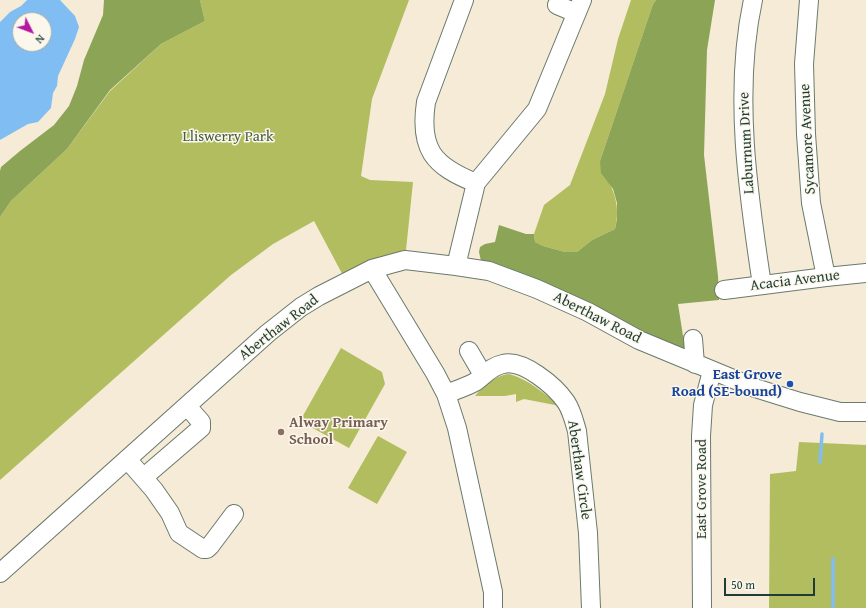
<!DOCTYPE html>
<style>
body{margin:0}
#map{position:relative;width:866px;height:608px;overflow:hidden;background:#f5ebd6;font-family:"Gentium Book Plus",serif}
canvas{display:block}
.north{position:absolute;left:12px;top:12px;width:40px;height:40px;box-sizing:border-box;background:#fbf7ec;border:1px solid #a3ada2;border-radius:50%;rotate:132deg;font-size:11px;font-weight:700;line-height:16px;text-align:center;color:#1f3d34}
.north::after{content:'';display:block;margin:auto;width:14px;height:18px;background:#b5179e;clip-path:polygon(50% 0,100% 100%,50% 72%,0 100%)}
.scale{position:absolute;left:724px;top:578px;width:91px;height:18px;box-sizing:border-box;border:2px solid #1f3d34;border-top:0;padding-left:5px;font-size:12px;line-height:14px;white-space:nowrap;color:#1f3d34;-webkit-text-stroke:3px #fbf7ec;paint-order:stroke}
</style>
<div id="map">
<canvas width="866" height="608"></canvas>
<div class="north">N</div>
<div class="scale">50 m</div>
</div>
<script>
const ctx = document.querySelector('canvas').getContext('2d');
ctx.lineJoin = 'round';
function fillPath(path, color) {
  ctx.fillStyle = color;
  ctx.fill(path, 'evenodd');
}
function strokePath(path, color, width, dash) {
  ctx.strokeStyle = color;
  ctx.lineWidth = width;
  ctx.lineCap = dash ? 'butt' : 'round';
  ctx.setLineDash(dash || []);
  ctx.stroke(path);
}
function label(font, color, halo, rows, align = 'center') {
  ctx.font = font + ' "Gentium Book Plus",serif';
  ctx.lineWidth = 3;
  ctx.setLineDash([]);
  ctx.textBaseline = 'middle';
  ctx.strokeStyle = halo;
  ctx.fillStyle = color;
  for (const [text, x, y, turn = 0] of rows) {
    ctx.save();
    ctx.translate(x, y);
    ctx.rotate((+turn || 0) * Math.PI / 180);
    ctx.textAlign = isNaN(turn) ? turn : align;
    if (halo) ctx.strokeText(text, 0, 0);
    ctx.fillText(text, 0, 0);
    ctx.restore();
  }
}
fillPath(new Path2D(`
 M200,0h209l-37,99 -11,77 9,4 43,2 -8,78 -59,21 -32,-60 -41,23 -42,31 -231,205v-263l11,-16 56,-52 43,-58 51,-47 44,-23z
 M631,0h25l-3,4 -53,157c10,26 22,39 15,68l-23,11 -15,12h-12l-22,-6 -8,-4 -1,-8 10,-29 26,-20 35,-91 13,-55z
 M341,348l41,24 3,12 -36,64 -49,-27z
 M509,374c21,6 34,19 51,32l-36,-7 -8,3v-8l-11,2h-30c8,-10 21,-21 34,-22z
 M378,436l29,16 -30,52 -29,-16z
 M799,442l67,3v163h-97l1,-134 26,-3z`), '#b1bd5f');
fillPath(new Path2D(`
 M104,0h96l5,21 -44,23 -51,46 -43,59 -56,52 -11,16v-46l1,-4 19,-16 34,-26 15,-19 8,-20 7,-26 19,-45z
 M656,0h59l-8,50 -3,105 14,121 1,24 -41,4 9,57 -204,-91 -4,-18 1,-5 5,-3 10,-2 4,-17 27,9h8l1,8 8,4 22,6h12l15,-12 23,-11 2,-10v-16l-4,-14 -12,-16 -1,-12 53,-157z`), '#8ca456');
fillPath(new Path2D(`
 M27,0h33l15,16 4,11 -4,12 -17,37 -1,10 -4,7 -2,15 -13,14 -10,2 -28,16v-118l10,-10 11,-6zM20,20h24v24h-24z`), '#80bdf3');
strokePath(new Path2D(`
 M820,462l2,-28
 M833,608v-49`), '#80bdf3', 3.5);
const minor = new Path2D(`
 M464,0l-38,102c-7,47 7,64 50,81
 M753,0c-20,92 -5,193 9,285
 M809,0l-5,64 2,70 5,69 15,74
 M557,5l19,8
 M456,266l20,-83 61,-74 45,-109
 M372,269l63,104 11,21 11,34 36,164v16
 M724,290l102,-13 40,-4
 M693,339l2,25
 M469,351l14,24
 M446,394c10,-4 20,-7 29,-12 9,-6 16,-16 28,-18 20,-5 52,22 63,38 6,9 8,19 11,29l11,102 3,75
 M127,459l27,31 16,23 9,20 24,16h4l3,-3 24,-32
 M144,477l57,-49v-6l-14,-16
 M0,573l268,-240 33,-26 18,-11 53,-27 33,-9 51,6 33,5 48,18 51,23 51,28 116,48 45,14 40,10h26
 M702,608l-1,-172 2,-31 9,-34`);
strokePath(minor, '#6a7a6d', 20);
strokePath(minor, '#fff', 18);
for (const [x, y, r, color] of [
 [790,384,4,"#1a4fb4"],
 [281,432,4,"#8d6e63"]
]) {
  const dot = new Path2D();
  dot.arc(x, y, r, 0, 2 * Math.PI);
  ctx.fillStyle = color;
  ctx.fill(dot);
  strokePath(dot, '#fbf7ec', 1.5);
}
label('15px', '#445d3f', '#fbf7ec', [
 ["Lliswerry Park",228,137]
]);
label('15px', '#1f3d34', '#fbf7ec', [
 ["Sycamore Avenue",808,139,-93],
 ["Laburnum Drive",747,143,-93],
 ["Acacia Avenue",795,281,-7],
 ["Aberthaw Road",597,318,27],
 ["Aberthaw Road",279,328,-38],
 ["Aberthaw Circle",579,470,82],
 ["East Grove Road",702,489,-90]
]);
label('bold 15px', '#164399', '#fbf7ec', [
 ["East Grove",782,375],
 ["Road (SE-bound)",782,392]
], 'right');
label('bold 15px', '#785e54', '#fbf7ec', [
 ["Alway Primary",289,423],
 ["School",289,440]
], 'left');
</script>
